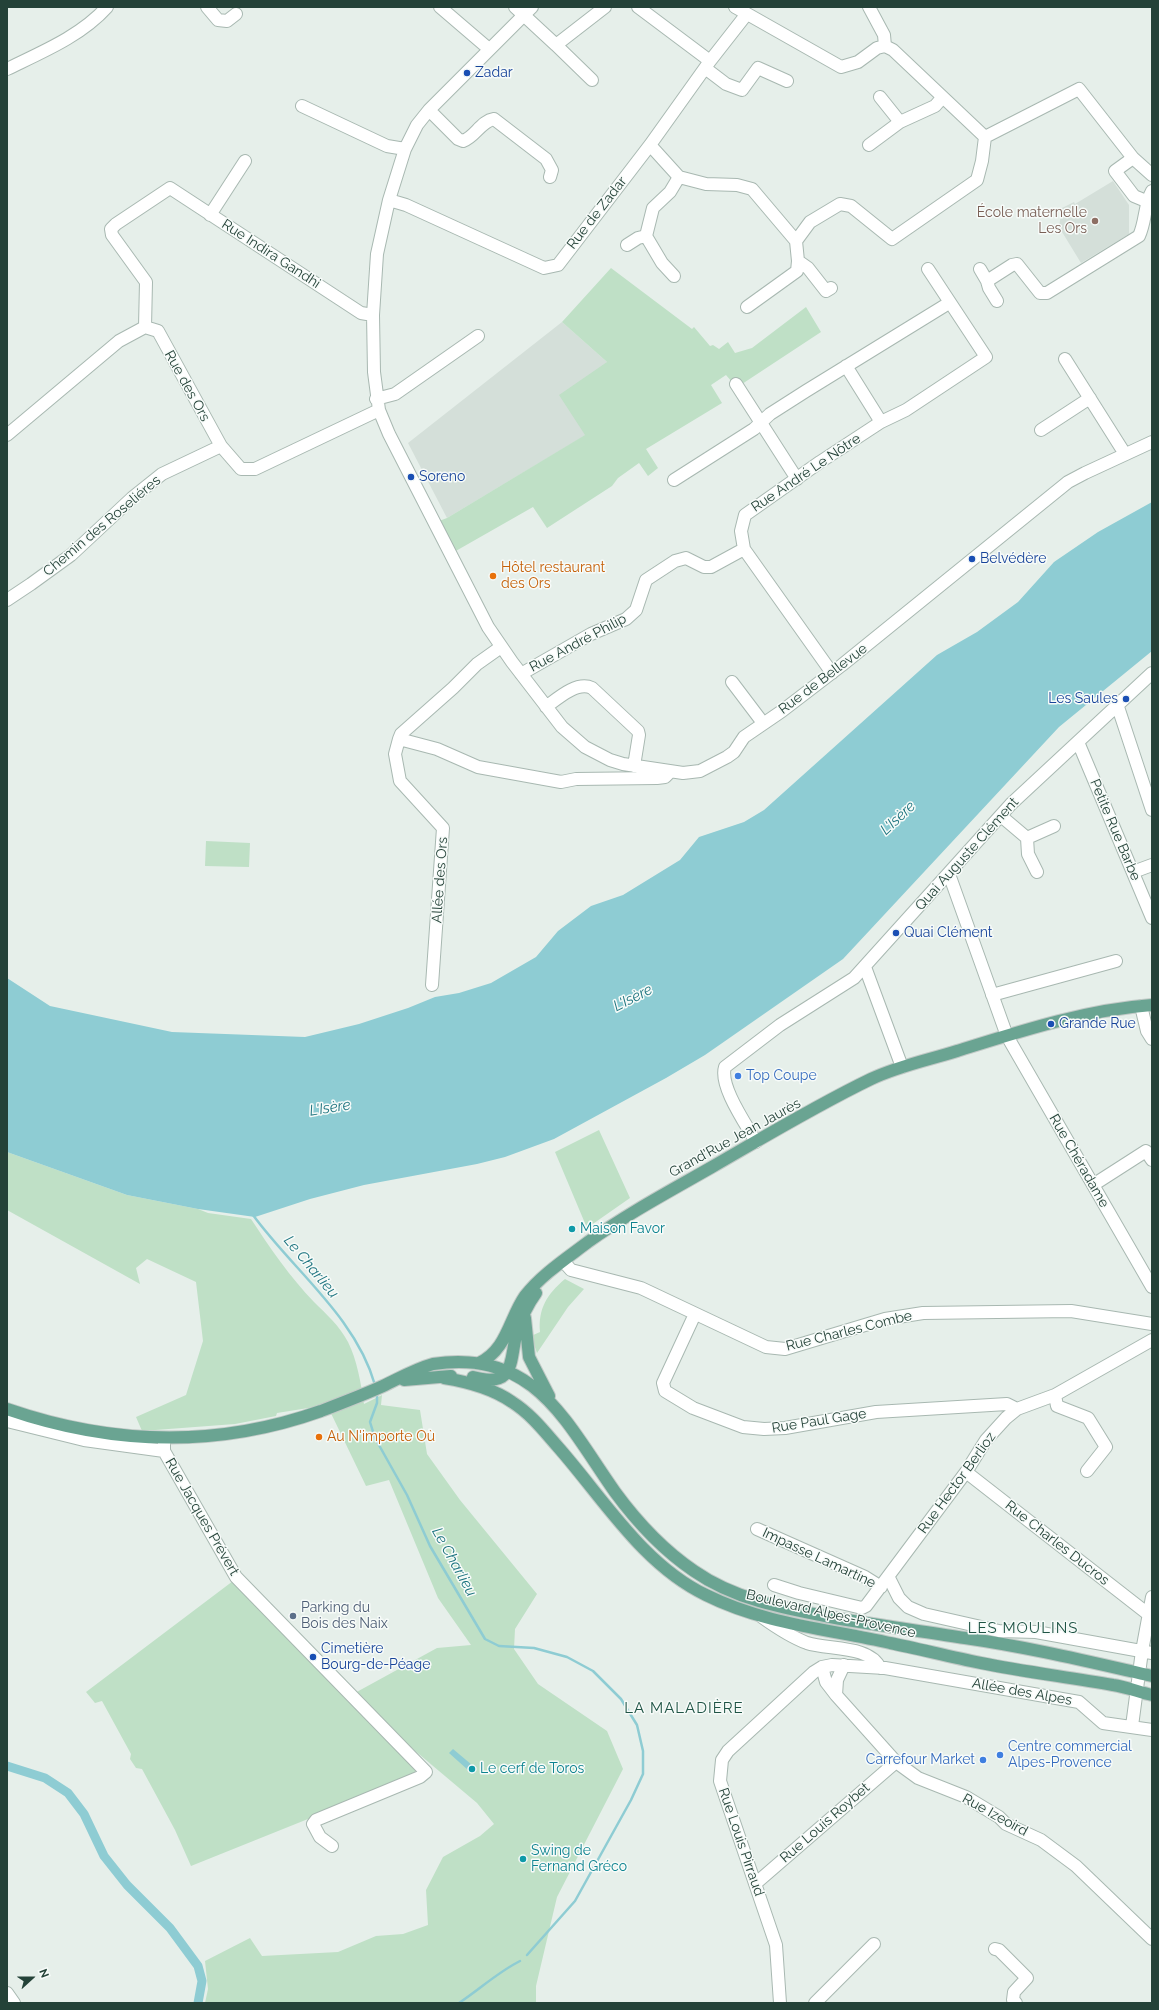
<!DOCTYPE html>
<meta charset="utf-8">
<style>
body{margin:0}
#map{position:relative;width:1159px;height:2010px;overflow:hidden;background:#e6efea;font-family:Raleway,sans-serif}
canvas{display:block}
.frame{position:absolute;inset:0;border:8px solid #244238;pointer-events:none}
.north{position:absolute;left:12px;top:1958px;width:40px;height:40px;-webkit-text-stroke:3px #f7fbf9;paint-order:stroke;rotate:69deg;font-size:11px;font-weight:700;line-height:16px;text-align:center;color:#244238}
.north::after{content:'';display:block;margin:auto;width:14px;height:18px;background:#244238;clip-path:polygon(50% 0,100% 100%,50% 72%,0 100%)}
</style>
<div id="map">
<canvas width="1159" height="2010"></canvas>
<div class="frame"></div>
<div class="north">N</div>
</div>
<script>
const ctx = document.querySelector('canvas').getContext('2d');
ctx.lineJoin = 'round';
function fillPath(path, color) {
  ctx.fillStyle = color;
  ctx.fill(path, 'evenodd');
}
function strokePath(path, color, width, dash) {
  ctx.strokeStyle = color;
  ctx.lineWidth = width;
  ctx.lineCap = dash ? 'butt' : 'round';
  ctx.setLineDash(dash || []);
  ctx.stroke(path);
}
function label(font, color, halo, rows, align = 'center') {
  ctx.font = font + ' Raleway,sans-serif';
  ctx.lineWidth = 3;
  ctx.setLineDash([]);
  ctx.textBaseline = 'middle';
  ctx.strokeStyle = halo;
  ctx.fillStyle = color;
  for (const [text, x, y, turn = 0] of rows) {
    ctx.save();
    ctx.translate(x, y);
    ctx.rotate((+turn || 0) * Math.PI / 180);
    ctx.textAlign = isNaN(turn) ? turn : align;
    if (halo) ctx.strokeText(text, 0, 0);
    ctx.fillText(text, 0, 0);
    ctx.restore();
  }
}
fillPath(new Path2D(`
 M1113,181l16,24v29l-48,29 -22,-36 3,-19 12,-6 1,2z
 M562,322l45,40 -21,73 -139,83 -39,-75z`), '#d4dfd9');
fillPath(new Path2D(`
 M611,268l81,61 2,-2 16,19 3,-1 6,4 9,-7 7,11 17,-5 54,-41 15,25 -79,52 -10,-2 -6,-7 -15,10 11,18 -76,46 12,19 -10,8 -9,-13 -21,15 -6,8 -65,42 -14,-21 -79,45 -15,-31 8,-3 138,-83 -26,-40 48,-33 -45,-40z
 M206,841l44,2 -1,24 -44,-1z
 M599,1130l31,68 -43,30 -32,-76z
 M7,1152l120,43 71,14 10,4 43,6c19,29 39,58 63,83 13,13 25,23 34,40 9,18 13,41 16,62l18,-9 -1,10 39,5 7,44 33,46 77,94 -22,35 -1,20 24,35 69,47 16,38 -66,128 -21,89v17h-331l3,-14 -3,-28 45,-23 12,18 76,-4 38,-16 27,-2 25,-9 -2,-35 17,-33 37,-21 14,-12 -17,-21 -76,-64 -48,-45 84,-46 34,-3 -33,-47 -49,-118 -23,6 -39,-81 -50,8 -1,3 -41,8 -93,7 -6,-14 50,-22 17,-54 -7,-59 -49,-23 -11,9 4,16 -133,-74z
 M565,1279l19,10 -16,18 -31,46 -6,-17 9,-4c-2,-23 7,-38 25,-53z
 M233,1581l182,188v7l-224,90 -16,-36 -33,-61 -6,-1 -6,-9 1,-5 -29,-53 -7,2 -9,-11z`), '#bfe0c6');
fillPath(new Path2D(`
 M1152,502v149l-93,76 -216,232 -138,96 -39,23 -112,61 -49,18 -28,7 -113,21 -54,14 -55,18 -57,-8 -71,-14 -120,-43v-174l43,28 122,26 133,5 54,-13 49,-16 27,-11 24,-4 32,-10 45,-26 22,-26 33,-25 32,-11 57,-35 19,-23 45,-15 20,-12 173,-155 40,-23 41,-30 36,-40 44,-30z
 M453,1749l19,16 -4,5 -19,-17z`), '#8eccd3');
strokePath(new Path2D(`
 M253,1215c40,55 103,102 122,170
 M377,1393v10l-7,19 5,16 32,57 23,51 55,93 14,7 35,2 33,9 26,14 28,28 16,26 6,26v23l-12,26 -56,101 -48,54
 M459,2003c21,-14 39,-31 61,-42`), '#8eccd3', 2.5);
strokePath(new Path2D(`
 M7,1766l38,12 23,15 16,21 20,42 23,29 43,43 28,38 4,15 -4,22`), '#8eccd3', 9);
const minor = new Path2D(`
 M207,7l11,13 9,1 9,-7
 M440,7l49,42
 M515,7l41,38 49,-38
 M532,7l-103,103 -12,15 -12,24 -16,51 -12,54 -4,61 1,57 5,38 10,24 99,193 24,35 50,65 23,20 25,13 13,4 60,9 17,-2 27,-14 7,-5 10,-15 38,-26 60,-46 226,-183 17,-9 67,-31
 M638,7l72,54
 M735,7l106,60 17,-5 19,-14 8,-2 8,4 92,87
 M869,7l15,28 1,11
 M556,45l36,35
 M705,68l21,16 16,6 16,-22 29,13
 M7,69c35,-17 74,-33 100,-62
 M880,97l20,25
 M302,106l85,40 18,3
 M429,110l29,29 5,2c12,-4 18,-20 31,-22l52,40 6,11 -2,7
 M985,137l94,-48 54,69 19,17
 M650,145l29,32 27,7 31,1 15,4 44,52
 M869,145l31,-23 35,-16 7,-8
 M1133,158l-18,13 19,25 12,5
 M389,200l17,5 138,63 14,-3 92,-120 60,-84 36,-46
 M210,215l35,-54
 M796,241l14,-19 30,-18 11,2 41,33 85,-59 5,-19 3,-24
 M627,245l11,-7 8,-2
 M798,261l10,7 18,23 5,-3
 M980,269l7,12 25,-16 5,-1 23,29h7l92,-57c7,-15 5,-31 13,-45
 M674,276l-12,-13 -16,-27 7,-28 17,-16 9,-15
 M987,281l2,7 8,13
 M747,307l50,-36 1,-10 -2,-20
 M145,327l1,-45 -34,-47 -1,-6 5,-5 54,-36 191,125 12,2
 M1065,359l60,95
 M846,366l35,56
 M736,384l61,95
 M376,399l19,-5 83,-58
 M1041,430l49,-32
 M7,435l112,-94 26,-14 13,4 63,115 20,23h14l124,-59
 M674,480l80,-51 16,-15 36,-23 143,-88
 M7,600l24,-16 40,-29 61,-57 30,-24 59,-28
 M832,673l-88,-124 -3,-18 4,-16 75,-53 61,-40 25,-12 80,-53 -58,-88
 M521,674l70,-40 35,-15 10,-9 10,-30 29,-19 11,-3 18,9h7l33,-18
 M732,682l31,41
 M1117,704l35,106
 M546,707c12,-9 31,-26 46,-19l46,43 1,4 -5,31
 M399,739l38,10 41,18 83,15 15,-3 81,-1 8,-1 5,-5
 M1078,742l74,176
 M1001,816l26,22 27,-12
 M1027,838l1,16 9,18
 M1133,872l19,-7
 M949,874l58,162 145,251
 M865,967l37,100
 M432,985l11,-157 -43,-47 -5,-27 4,-15 2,-5 52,-46 24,-24 24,-17
 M992,995l124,-34
 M1141,1006l6,25 5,8
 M756,1142c-10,-18 -37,-56 -31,-75l55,-42 74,-47 157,-174 141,-131
 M1093,1185l53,-34 6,9
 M564,1262l7,8 70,18 125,59 19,2 100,-30 38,-6 148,-2 81,13
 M695,1314l-32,69 2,8 28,17 50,19 21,2 21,-1 91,-16 131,-8 10,5
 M1055,1395l2,11 31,12 18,29 -19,24
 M7,1421l77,19 80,11
 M164,1438v13l72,126 190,195 -6,5 -104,43 -3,4 7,13 12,9
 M966,1472l182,142
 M757,1529l108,48 16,10
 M889,1578l10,20 9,9 16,7 75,17 37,1 116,21
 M774,1585l25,8 63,15 4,-2 100,-134 20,-32 20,-22 11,-9 38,-14 97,-55
 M762,1617c14,10 29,20 45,26 21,7 63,2 73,25
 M822,1667l4,15 10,13 60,67 22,16 48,19 33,20 7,7 35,16 35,26 76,73
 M836,1695l1,-15 7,-15
 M1132,1726l10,-75 10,-54
 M755,1884l141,-122
 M995,1949l4,1 28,28 -13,14 -1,8 3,3
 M7,1993l7,10
 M780,2003l-4,-58 -56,-164 2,-21 6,-9 86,-79 8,-5 10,-2 53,3 194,34 24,21 49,7
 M815,2003l59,-59`);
const major = new Path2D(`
 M525,1318l4,39 20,39
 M479,1363c28,-13 30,-44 46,-67 16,-21 42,-38 63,-54 39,-28 82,-51 124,-75 52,-30 105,-62 159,-88 27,-13 57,-19 86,-28 64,-20 128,-41 195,-46
 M473,1377c44,12 36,-18 44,-45 4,-13 11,-28 19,-39
 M444,1378c25,4 48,10 68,24 19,12 32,29 46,45 45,51 85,118 148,148 58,29 122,34 184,48 30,6 60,14 91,20 44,9 88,14 132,22 13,2 26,7 39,10
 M404,1380l47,-4
 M7,1409c104,36 210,39 314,2 21,-8 42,-16 62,-25 17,-8 32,-17 50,-22 102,-15 132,57 182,128 22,30 48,58 79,79 40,28 88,37 136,46 45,8 90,14 135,21 63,9 125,24 187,38`);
strokePath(minor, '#a8b8b1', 14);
strokePath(major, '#c2cac7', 14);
strokePath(minor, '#fff', 12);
strokePath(major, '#6aa492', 12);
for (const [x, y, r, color] of [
 [467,73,4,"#1a4fb4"],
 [1095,221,4,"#8d6e63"],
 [411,477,4,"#1a4fb4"],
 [972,559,4,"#1a4fb4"],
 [493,576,4,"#e8710a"],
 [1126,699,4,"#1a4fb4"],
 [896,933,4,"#1a4fb4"],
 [1051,1024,4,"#1a4fb4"],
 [738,1076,4,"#3f7fe0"],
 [572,1229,4,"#0f9aa8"],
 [319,1437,4,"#e8710a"],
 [293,1616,4,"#5c6f8a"],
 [313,1657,4,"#1a4fb4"],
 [1000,1755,4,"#3f7fe0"],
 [983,1760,4,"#3f7fe0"],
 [472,1769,4,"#0f9aa8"],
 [523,1859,4,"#0f9aa8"]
]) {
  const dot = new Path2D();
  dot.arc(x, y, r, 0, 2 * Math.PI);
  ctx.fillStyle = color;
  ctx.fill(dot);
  strokePath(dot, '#f7fbf9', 1.5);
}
label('14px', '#164399', '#f7fbf9', [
 ["Zadar",475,73],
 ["Soreno",419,477],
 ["Belvédère",980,559],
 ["Les Saules",1118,699,"right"],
 ["Quai Clément",904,933],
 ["Grande Rue",1059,1024],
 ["Cimetière",321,1649],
 ["Bourg-de-Péage",321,1665]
], 'left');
label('14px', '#244238', '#f7fbf9', [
 ["Rue de Zadar",597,213,-52],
 ["Rue Indira Gandhi",271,254,33],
 ["Rue des Ors",187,386,61],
 ["Rue André Le Nôtre",806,473,-34],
 ["Chemin des Roseliéres",102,526,-40],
 ["Rue André Philip",578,643,-28],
 ["Rue de Bellevue",823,679,-37],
 ["Petite Rue Barbe",1115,830,67],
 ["Quai Auguste Clément",967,854,-48],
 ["Allée des Ors",440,880,-86],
 ["Grand'Rue Jean Jaurès",735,1138,-29],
 ["Rue Chéradame",1079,1161,60],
 ["Rue Charles Combe",849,1331,-14],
 ["Rue Paul Gage",819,1421,-9],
 ["Rue Hector Berlioz",957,1483,-54],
 ["Rue Jacques Prévert",202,1517,60],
 ["Rue Charles Ducros",1057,1543,38],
 ["Impasse Lamartine",819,1558,25],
 ["Boulevard Alpes-Provence",831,1614,13],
 ["Allée des Alpes",1022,1692,10],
 ["Rue Izeoird",995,1815,29],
 ["Rue Louis Roybet",825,1823,-41],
 ["Rue Louis Pirraud",741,1842,71]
]);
label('14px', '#785e54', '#f7fbf9', [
 ["École maternelle",1087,213],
 ["Les Ors",1087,229]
], 'right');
label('14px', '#c56008', '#f7fbf9', [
 ["Hôtel restaurant",501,568],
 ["des Ors",501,584],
 ["Au N'importe Où",327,1437]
], 'left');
label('14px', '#366cbe', '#f7fbf9', [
 ["Top Coupe",746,1076],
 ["Centre commercial",1008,1747],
 ["Alpes-Provence",1008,1763],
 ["Carrefour Market",975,1760,"right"]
], 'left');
label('14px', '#0d838f', '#f7fbf9', [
 ["Maison Favor",580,1229],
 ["Le cerf de Toros",480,1769],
 ["Swing de",531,1851],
 ["Fernand Gréco",531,1867]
], 'left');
label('14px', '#4e5e75', '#f7fbf9', [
 ["Parking du",301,1608],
 ["Bois des Naix",301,1624]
], 'left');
label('italic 15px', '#1d747f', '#f7fbf9', [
 ["L'Isère",898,818,-43],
 ["L'Isère",633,998,-27],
 ["L'Isère",330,1108,-9],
 ["Le Charlieu",311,1267,50],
 ["Le Charlieu",454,1562,61]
]);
ctx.letterSpacing = '1px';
label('15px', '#1f5445', '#f7fbf9', [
 ["LES MOULINS",1023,1628],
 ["LA MALADIÈRE",684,1708]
]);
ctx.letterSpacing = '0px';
</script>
